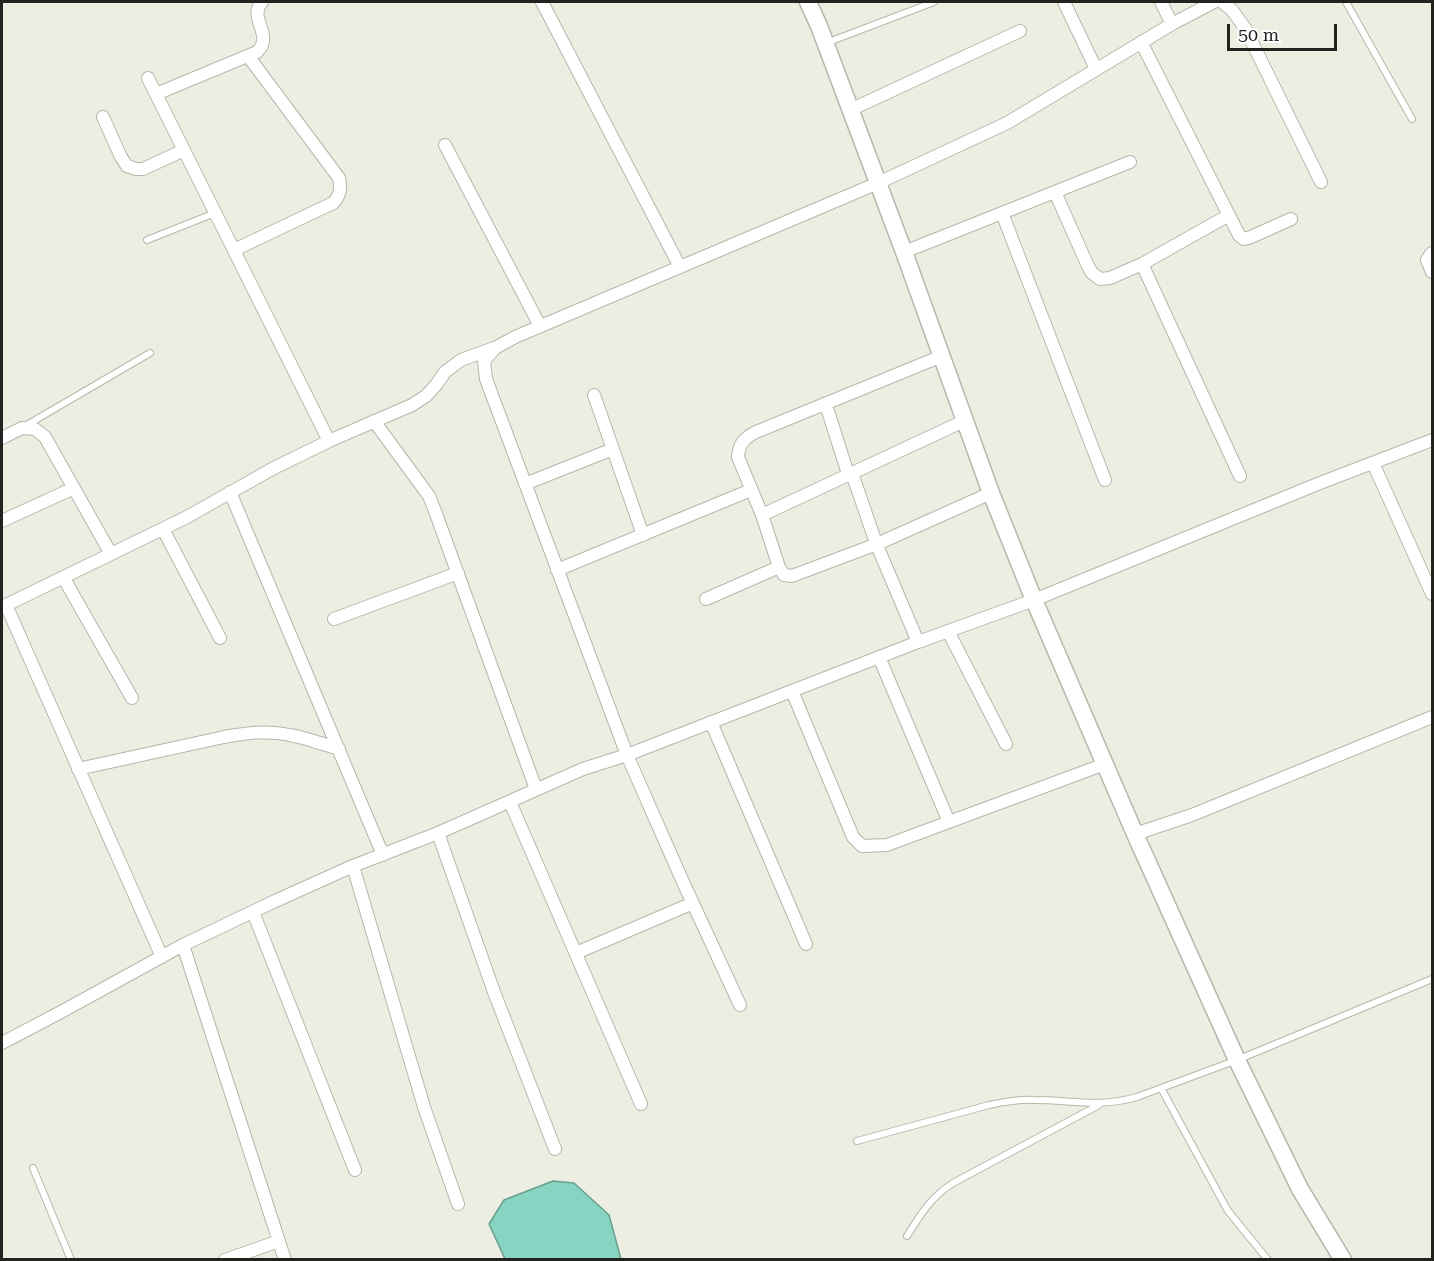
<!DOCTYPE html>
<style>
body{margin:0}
#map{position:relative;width:1434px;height:1261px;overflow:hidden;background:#eceee2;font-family:"Roboto Serif",serif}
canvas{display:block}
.frame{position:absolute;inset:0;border:3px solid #22231f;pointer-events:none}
.scale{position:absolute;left:1227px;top:24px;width:110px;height:27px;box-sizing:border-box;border:3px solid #22231f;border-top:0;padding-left:8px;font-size:18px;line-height:21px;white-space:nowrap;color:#22231f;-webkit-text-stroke:4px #fff;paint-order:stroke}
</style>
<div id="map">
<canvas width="1434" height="1261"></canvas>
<div class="frame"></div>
<div class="scale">50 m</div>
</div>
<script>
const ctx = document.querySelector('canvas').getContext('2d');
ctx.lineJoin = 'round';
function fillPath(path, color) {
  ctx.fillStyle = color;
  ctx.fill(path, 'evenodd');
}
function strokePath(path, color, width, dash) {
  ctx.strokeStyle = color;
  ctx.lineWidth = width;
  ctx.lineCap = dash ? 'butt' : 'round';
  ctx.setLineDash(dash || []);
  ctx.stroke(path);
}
const water = new Path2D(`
 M553,1181l21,2 35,32 12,44h-116l-16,-35 15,-24z`);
fillPath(water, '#86d4c1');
strokePath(water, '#689f90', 1.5);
const lane = new Path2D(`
 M1346,2l66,117
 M826,43l108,-41
 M147,240l68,-27
 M25,426l125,-73
 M1161,1088l67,123 40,49
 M857,1141l132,-36c15,-3 31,-6 46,-5 37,0 64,8 102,-3l100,-37 195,-81
 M33,1168l38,92
 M907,1236c14,-22 23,-38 46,-53l146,-78`);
const street = new Path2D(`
 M542,2l138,265
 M1064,2l32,67
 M1161,2l11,22
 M1222,2l10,8 13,18 76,154
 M1141,42l98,193 5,4 7,-2 40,-18
 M148,78l181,363
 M156,94l101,-42c18,-17 -10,-34 5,-50
 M850,110l170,-79
 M103,117l18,40 6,9 9,3h7l41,-19
 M445,145l95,181
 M1055,192l32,72 5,9 8,6 10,-1 32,-14 87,-49
 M1002,213l103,267
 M234,250l99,-47c8,-8 8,-15 6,-25l-91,-122
 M904,252l226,-90
 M1432,253l-2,2 -3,5 5,12
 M1142,264l98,212
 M942,356l-186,76c-12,6 -17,12 -18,25l24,58 17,52 5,8 8,1 85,-32 114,-51
 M594,395l49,140
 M824,404l4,7 20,63 6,5 22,64 42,99
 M374,421l55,75 6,15 101,278
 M2,438l20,-10 13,1 10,8 66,117
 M1373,463l59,131
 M525,484l88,-35
 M230,492l153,363
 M762,515l202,-94
 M2,521l72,-33
 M163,529l57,109
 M557,570l194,-80
 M63,577l69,121
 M706,599l73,-32
 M6,605l156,352
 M2,607l185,-90 85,-48 57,-28 83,-36 14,-9 10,-11 9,-13 16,-12 33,-12
 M334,619l124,-46
 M948,631l58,113
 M879,657l70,165
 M792,691l61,146 9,9 25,-1 218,-81
 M711,722l95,222
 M78,769l146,-32c22,-4 44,-7 66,-2 16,3 33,9 49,14
 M510,802l131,302
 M438,833l56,159 61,157
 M1135,834l57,-19 240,-98
 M353,866l71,241 34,97
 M253,912l102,258
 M183,945l102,315
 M576,953l117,-50
 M740,1005l-57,-123 -56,-127 -141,-376 -2,-18 11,-13 20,-11 363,-154 129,-60 165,-99 42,-22
 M2,1043l59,-31 122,-67 90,-43 80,-36 85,-33 145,-64 44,-14 291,-113 116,-42 286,-117 112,-43
 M225,1260l54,-19`);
const secondary = new Path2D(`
 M808,2l11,24 85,226 87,241 43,107 101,234 102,226 63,129 43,71`);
strokePath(lane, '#b5b7ab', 8);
strokePath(street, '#b5b7ab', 14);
strokePath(secondary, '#b5b7ab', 19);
strokePath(lane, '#fff', 6);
strokePath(street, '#fff', 12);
strokePath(secondary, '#fff', 16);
</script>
